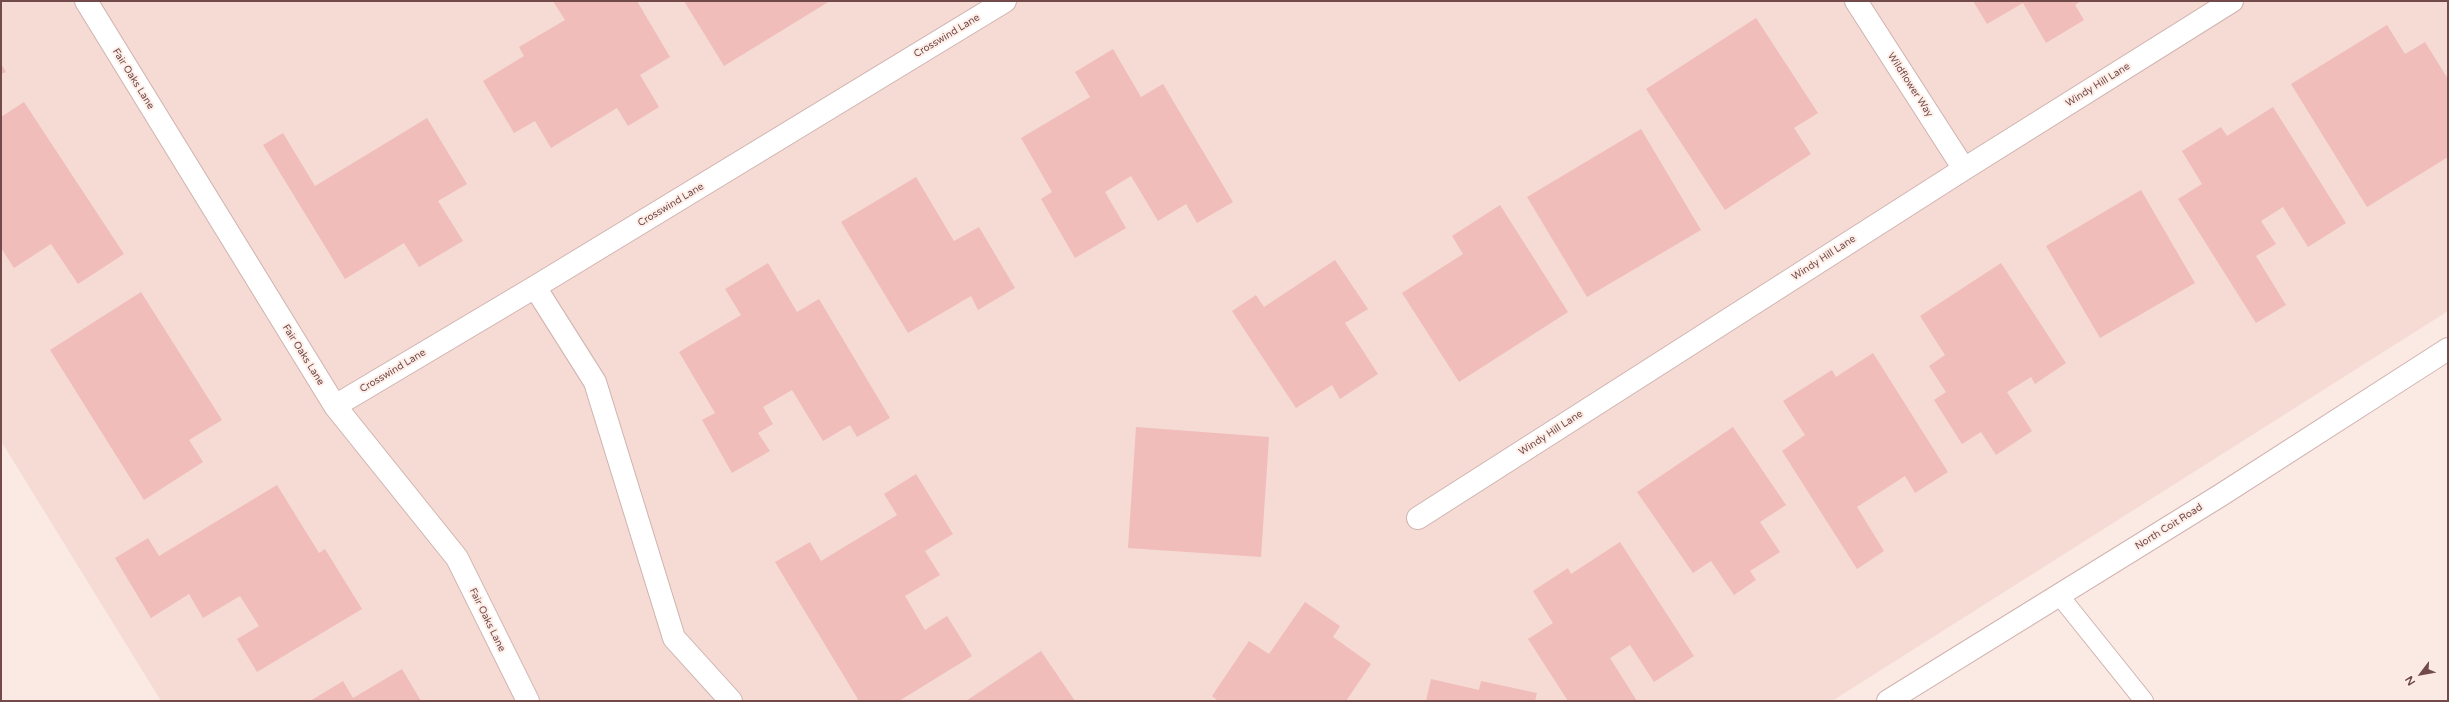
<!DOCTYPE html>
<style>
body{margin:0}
#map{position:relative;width:2449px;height:702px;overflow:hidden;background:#fbe9e3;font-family:"Varela Round",sans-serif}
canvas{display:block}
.frame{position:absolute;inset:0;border:2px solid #724a4a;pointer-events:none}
.north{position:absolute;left:2401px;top:654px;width:40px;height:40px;-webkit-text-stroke:3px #feeee8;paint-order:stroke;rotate:238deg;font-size:11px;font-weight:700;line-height:16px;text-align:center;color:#724a4a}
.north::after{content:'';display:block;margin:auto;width:14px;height:18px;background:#724a4a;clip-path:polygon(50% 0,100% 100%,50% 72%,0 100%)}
</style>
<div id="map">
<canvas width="2449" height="702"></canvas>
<div class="frame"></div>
<div class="north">N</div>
</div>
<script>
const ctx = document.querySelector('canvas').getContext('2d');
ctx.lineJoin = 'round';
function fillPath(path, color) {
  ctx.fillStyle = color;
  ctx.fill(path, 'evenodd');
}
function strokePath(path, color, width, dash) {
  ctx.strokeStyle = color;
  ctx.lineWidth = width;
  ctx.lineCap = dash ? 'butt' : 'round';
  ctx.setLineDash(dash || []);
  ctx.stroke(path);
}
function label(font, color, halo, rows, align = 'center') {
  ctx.font = font + ' "Varela Round",sans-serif';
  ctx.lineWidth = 4;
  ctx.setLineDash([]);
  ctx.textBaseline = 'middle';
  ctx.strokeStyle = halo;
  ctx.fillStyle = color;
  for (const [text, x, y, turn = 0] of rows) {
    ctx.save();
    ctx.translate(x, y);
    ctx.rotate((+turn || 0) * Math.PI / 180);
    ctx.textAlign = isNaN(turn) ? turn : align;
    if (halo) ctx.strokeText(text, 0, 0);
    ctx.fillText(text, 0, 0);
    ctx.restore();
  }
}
fillPath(new Path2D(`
 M1,1h2447v310l-616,390h-1671l-160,-260z`), '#f5dbd4');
fillPath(new Path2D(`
 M553,1h84l33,56 -30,18 19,32 -31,19 -11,-18 -66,40 -16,-27 -21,12 -31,-52 41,-25 -5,-9 46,-27z
 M684,1h146l-106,65z
 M1973,1h108l-6,4 9,15 -38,23 -23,-40 -36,21z
 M1756,18l62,95 -24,15 17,26 -86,56 -79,-121z
 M2387,25l18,29 20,-12 23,37v78l-81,50 -76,-123z
 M1113,49l28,48 22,-13 70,118 -36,21 -11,-19 -28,17 -27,-45 -26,16 21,36 -51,30 -34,-59 11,-7 -31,-54 69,-41 -15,-25z
 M1,64l5,8 -5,2z
 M24,102l100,152 -46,30 -27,-40 -37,24 -13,-20v-131z
 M2273,107l73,116 -38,24 -25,-40 -22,14 15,23 -20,12 30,49 -30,18 -78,-124 24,-15 -20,-33 39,-24 6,9z
 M427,118l40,66 -29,17 25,40 -44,26 -15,-24 -59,36 -82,-134 20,-12 32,53z
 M1641,129l60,101 -114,67 -60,-100z
 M916,177l38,64 25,-14 36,61 -37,22 -7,-14 -63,37 -67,-111z
 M2141,190l54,93 -95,55 -54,-92z
 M1500,205l68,107 -109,70 -57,-89 61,-39 -11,-18z
 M1335,260l33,49 -23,14 33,51 -38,25 -8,-14 -36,23 -64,-97 24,-16 8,12z
 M768,263l29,49 22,-13 71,119 -33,19 -7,-12 -27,16 -31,-51 -29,17 10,17 -15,9 12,18 -38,22 -30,-53 13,-7 -36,-61 62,-37 -16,-26z
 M2001,263l65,100 -31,21 -4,-7 -24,15 25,39 -36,24 -15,-23 -19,12 -28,-44 12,-8 -17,-26 16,-11 -25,-39z
 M141,292l81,128 -33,20 14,22 -59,38 -94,-150z
 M1873,353l75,119 -33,21 -10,-17 -48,31 27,44 -27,18 -75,-118 23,-16 -22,-34 49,-31 4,7z
 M1136,427l133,10 -8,120 -133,-9z
 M1733,427l53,78 -26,17 20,30 -30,19 6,9 -22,15 -23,-34 -18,12 -56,-81z
 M916,474l37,60 -28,17 15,24 -35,21 20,34 22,-14 25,40 -73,45h-40l-84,-139 35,-20 11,19 76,-46 -13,-21z
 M277,485l42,68 6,-4 37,60 -105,63 -20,-33 22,-13 -19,-30 -37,22 -14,-24 -38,24 -36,-60 33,-20 11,18z
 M1620,542l74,114 -40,26 -24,-37 -20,13 27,43h-69l-40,-62 25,-16 -20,-32 35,-23 3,6z
 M1305,602l35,24 -7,11 38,27 -25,37h-128l-6,-5 37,-55 20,13z
 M1041,651l34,50h-109z
 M402,669l19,32h-111l33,-20 10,17z
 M1431,679l48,11 2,-9 56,12 -2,8h-109z`), '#f0bdbb');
const service = new Path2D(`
 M2059,595l85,106`);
const minor = new Path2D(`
 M86,1l249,405 122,152 71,143
 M1856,1l108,168
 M535,287l60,95 79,256 57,63
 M335,406l200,-119 470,-286
 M1418,518l546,-349 268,-168`);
const tertiary = new Path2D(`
 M1888,701l333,-206 227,-146`);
strokePath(service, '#d0b3af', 20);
strokePath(minor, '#d0b3af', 24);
strokePath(tertiary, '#d0b3af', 24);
strokePath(service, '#fff', 18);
strokePath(minor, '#fff', 22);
strokePath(tertiary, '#fff', 22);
label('10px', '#724a4a', '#feeee8', [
 ["Crosswind Lane",947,36,-31],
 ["Fair Oaks Lane",133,79,58],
 ["Wildflower Way",1910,85,57],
 ["Windy Hill Lane",2098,85,-32],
 ["Crosswind Lane",671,205,-31],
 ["Windy Hill Lane",1824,258,-33],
 ["Fair Oaks Lane",303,355,58],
 ["Crosswind Lane",393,371,-31],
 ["Windy Hill Lane",1551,433,-33],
 ["North Coit Road",2169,527,-32],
 ["Fair Oaks Lane",487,620,64]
]);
</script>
